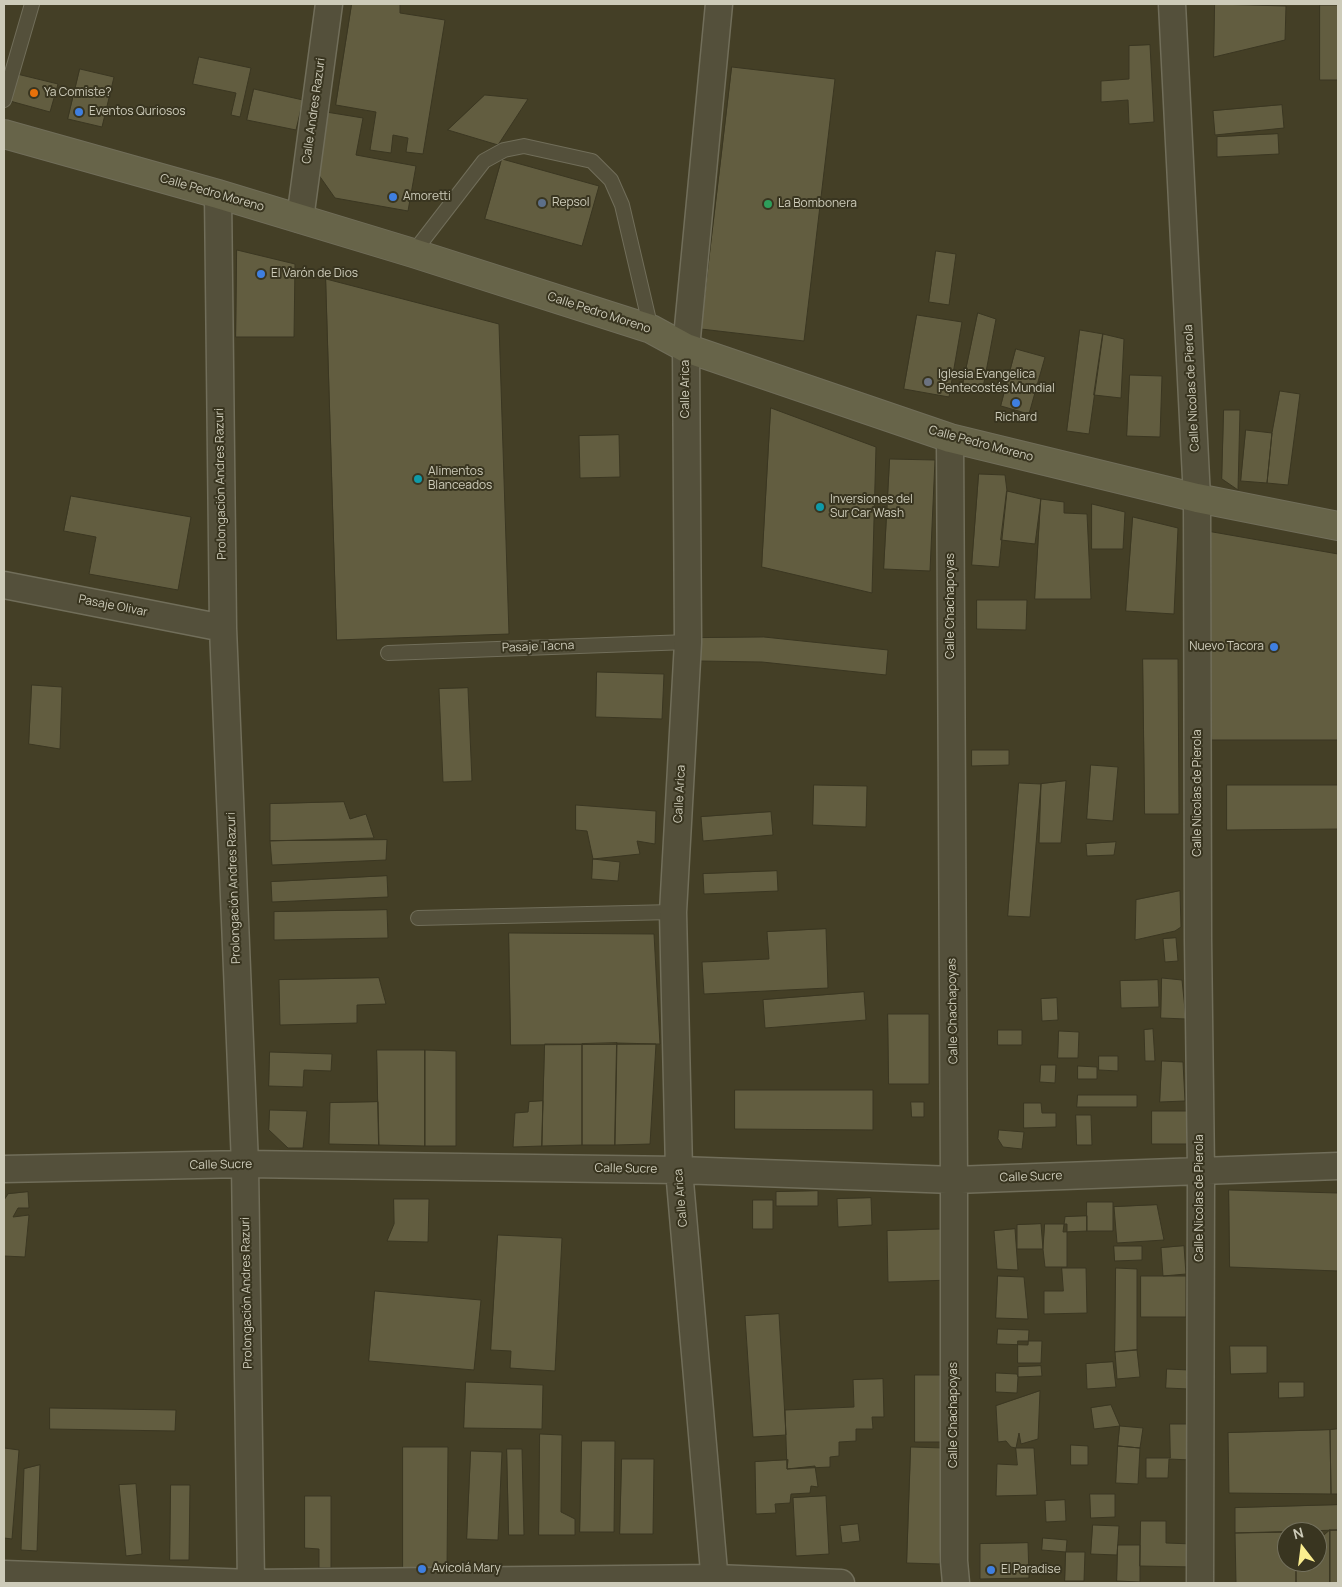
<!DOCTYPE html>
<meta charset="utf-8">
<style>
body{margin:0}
#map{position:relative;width:1342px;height:1587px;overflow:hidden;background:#443f26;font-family:Manrope,sans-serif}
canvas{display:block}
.frame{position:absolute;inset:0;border:5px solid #cdcbb9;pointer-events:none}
.north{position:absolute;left:1277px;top:1522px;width:50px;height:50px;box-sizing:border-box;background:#393520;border:1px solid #74715d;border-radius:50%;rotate:345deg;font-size:14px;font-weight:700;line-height:20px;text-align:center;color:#cdcbb9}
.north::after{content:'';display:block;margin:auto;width:18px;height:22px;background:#fbee8f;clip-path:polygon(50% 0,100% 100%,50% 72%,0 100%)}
</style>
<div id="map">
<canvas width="1342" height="1587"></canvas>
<div class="frame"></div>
<div class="north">N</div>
</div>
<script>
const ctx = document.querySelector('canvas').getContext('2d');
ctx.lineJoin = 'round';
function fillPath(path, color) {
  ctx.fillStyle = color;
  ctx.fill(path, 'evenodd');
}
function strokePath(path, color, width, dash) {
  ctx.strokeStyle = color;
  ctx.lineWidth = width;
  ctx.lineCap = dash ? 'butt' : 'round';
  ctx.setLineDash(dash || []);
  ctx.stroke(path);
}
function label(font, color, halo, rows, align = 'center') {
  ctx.font = font + ' Manrope,sans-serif';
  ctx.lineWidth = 4;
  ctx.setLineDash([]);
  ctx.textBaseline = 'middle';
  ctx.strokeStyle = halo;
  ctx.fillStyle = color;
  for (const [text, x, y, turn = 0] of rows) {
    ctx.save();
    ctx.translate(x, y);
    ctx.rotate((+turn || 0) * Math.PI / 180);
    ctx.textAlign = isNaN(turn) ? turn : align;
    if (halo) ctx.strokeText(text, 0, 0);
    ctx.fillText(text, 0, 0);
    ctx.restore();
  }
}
const building = new Path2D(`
 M352,4h48v9l45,7 -22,134 -17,-2 2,-14 -15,-3 -2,18 -21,-3 6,-38 -40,-7z
 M1215,4l71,2 -1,34 -71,17z
 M1320,5h18v75h-18z
 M1150,45l4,77 -25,2 -1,-24 -27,2v-21l28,-2v-33z
 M199,57l52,11 -11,49 -9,-2 5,-22 -43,-9z
 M732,67l103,12 -31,262 -103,-12z
 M80,69l34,8 -12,50 -34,-8z
 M17,74l41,10 -8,28 -40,-11z
 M254,89l49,11 -7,30 -49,-10z
 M485,95l43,4 -30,46 -50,-15z
 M1282,105l2,23 -69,7 -2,-24z
 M326,112l37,6 -7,37 60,11 -8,45 -73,-13 -19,-27z
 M1278,134l1,20 -62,3v-20z
 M502,159l97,27 -17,60 -97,-27z
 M237,250l58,14 -1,73h-58z
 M936,251l20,3 -7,51 -20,-3z
 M326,279l173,45 10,310 -172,6z
 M978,313l18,6 -14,74 -20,-4z
 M917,315l45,7 -13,75 -45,-8z
 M1080,330l23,4 -14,100 -22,-3z
 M1103,334l21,5 -3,59 -27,-3z
 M1016,349l29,8 -16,57 -28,-8z
 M1130,375l32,1 -2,61 -33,-1z
 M1280,391l20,3 -12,91 -21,-2 5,-50z
 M771,408l105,39 -4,146 -110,-26z
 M1224,410h16l-2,80 -16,-11z
 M1246,430l26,3 -5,50 -26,-2z
 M619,435l1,42 -40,1 -1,-42z
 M890,459l45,1 -5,111 -46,-2z
 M979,474l26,1 2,16 -8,76 -27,-2z
 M1007,491l34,8 -6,45 -34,-4z
 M71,496l120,21 -13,73 -89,-16 7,-37 -32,-6z
 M1041,499l23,3v11l23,1 4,85h-56z
 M1092,504l33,8 -2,37h-31z
 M1133,517l45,11 -4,86 -48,-3z
 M1207,531l131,23v186h-126z
 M977,600h50l-1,30 -49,-1z
 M764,637l124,13 -2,25 -124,-13 -62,-1v-23z
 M1143,659h35l1,155h-34z
 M597,672l67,2 -2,45 -66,-2z
 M32,685l30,2 -2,62 -31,-5z
 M468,688l4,93 -29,1 -4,-93z
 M972,750h37v15l-37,1z
 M1091,765l27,2 -5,54 -26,-2z
 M1066,781l-5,62h-22l2,-59z
 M1019,783l22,1 -11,133 -22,-1z
 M814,785l53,1 -1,41 -53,-2z
 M1227,785h111v44l-111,1z
 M344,802l6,17 16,-5 8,24 -104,3v-37z
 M576,805l80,6 -1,33 -18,-3 3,13 -47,5 -6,-28 -11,-1z
 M771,812l2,23 -70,6 -2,-24z
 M387,840l-1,20 -114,5 -2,-24z
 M1116,842l-2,13 -27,1 -1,-12z
 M593,859l27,3 -2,19 -26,-2z
 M777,871l1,20 -74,3 -1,-20z
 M387,876l1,21 -116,5 -1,-20z
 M1180,891l1,36 -6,4 -40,9 1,-40z
 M387,910l1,28 -114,2v-28z
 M826,929l2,59 -124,6 -2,-32 67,-3 -2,-27z
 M509,933l145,1 6,110 -149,1z
 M1176,938l2,23 -13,1 -2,-23z
 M379,978l7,26 -29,1v18l-77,2 -1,-45z
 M1162,978l20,2 4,39 -25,-1z
 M1158,980l1,27 -38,1 -1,-27z
 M864,992l2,28 -101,8 -2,-28z
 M1057,998l1,22 -16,1 -1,-22z
 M888,1014h41v70h-40z
 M1153,1029l2,32h-10l-1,-31z
 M998,1030h24v15h-24z
 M1059,1031l20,1 -1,26h-20z
 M617,1043l-2,102h-33v-101z
 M617,1043l39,1 -6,100 -35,1z
 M545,1044h37v101l-40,1z
 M377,1050h48v96l-46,-1z
 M425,1050l31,1v95h-31z
 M270,1052l62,2 -1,17 -27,-1 -1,17 -34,-1z
 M1099,1056h19v15l-19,-1z
 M1162,1061l21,1 2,39 -25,1z
 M1041,1065h15l-1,18 -15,-1z
 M1078,1066l19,1v12h-19z
 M735,1090h138v40l-138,-1z
 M1078,1095h59v12h-60z
 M543,1101l-1,45 -29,1 2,-34 13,-1 1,-10z
 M378,1102l1,43 -50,-1 1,-41z
 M911,1102h13v15h-12z
 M1024,1103h17l1,10h14v14l-32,1z
 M270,1110l37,1 -4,37h-15l-19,-18z
 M1152,1111h35v33h-35z
 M1076,1115h15l1,30h-15z
 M999,1130l25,2 -2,17 -19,-2 -5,-8z
 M1229,1190l109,3v78l-108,-4z
 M818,1191v15h-42v-14z
 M28,1192l1,16h-11l-5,9 16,-2 -4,42 -21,-1v-56l4,-6z
 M871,1198l1,27 -34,2 -1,-28z
 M394,1199h35l-1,43 -41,-1 7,-17z
 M753,1200h20v29h-20z
 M1087,1202h26v29h-26z
 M1157,1205l7,35 -47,3 -3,-36z
 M1087,1216v15l-24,1 2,-15z
 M1041,1224l2,25h-26v-24z
 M1045,1224h22v43h-22l-2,-18z
 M951,1229l1,51 -64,2 -1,-51z
 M1015,1229l3,41 -21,-1 -3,-38z
 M498,1235l64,3 -7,133 -45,-3 1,-17 -20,-1z
 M1114,1246h28v14l-27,1z
 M1184,1246l2,28 -23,2 -2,-28z
 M1062,1268h24l1,45 -43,1v-23h19z
 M1116,1268l21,1v81l-22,2z
 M998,1276l26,1 4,42 -32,-1z
 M1141,1276h45v41h-45z
 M375,1291l106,9 -7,70 -105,-9z
 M779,1314l7,121 -33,2 -8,-121z
 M998,1329l31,1 -1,15 -31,-1z
 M1018,1341h24l-1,22h-23z
 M1230,1346h37v27l-36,1z
 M1137,1350l3,27 -23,2 -2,-27z
 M1113,1362l3,25 -29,2 -1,-25z
 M1041,1366l1,10 -24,1v-10z
 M1167,1369l22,1v19l-23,-1z
 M996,1373l21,1 1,3 -1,16 -21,-1z
 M915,1375h32v67h-32z
 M883,1379l1,38h-12l1,12h-17v12l-17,1v14l-9,1v10l-43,2 -2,-59 69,-3 -1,-27z
 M466,1382l77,3 -1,44 -78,-1z
 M1279,1382h25v15l-25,1z
 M1040,1391l-2,48 -17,5 -2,-11 -3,15 -5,-1 -5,-6 -8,1 -2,-36z
 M1111,1405l9,21 -26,3 -3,-21z
 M50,1408l126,2 -1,21 -125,-2z
 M1170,1424h22l-1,36 -22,-1 -1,19h-22v-20h24z
 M1120,1426l23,2 -3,20 -22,-2z
 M1338,1429v65h-7l-1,-64z
 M1330,1430l1,64 -102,-1 -1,-60z
 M540,1434l22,1 -1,77 14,7v16h-36z
 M582,1441h33l-1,91h-34z
 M1071,1445l17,1v19h-17z
 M1118,1446l22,2 -2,36 -22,-1z
 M403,1447h45l-1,123 -44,1z
 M911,1447l33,1 -4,116 -33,-1z
 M4,1448l15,2 -7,89 -8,-1z
 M1016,1448h18l3,47 -41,1 1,-32 20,1z
 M507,1449h15l2,86h-15z
 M471,1451l31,1 -4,88 -31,-1z
 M622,1459h32l-1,75h-33z
 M788,1460l-1,9 28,-3 3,21 -7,-1 -1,7 -19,1 -1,9 -15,1 1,9 -20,1 -1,-52z
 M40,1465l-3,86 -16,-1 3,-81z
 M136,1484l6,70 -16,2 -7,-71z
 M171,1485h19l-1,75h-19z
 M1090,1494h25v23l-24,1z
 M305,1496h26v72h-12v-19l-14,-1z
 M826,1496l3,58 -33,2 -3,-58z
 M1065,1500l1,21 -20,1 -1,-21z
 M1338,1505v25l-103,3v-25z
 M1141,1521h25v22l27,1v23l-53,-1z
 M858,1524l2,17 -18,2 -2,-17z
 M1093,1525l26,1 -2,29 -26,-1z
 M1330,1530h8v53h-8z
 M1330,1530v53h-34v-21h21v-24l2,1z
 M1287,1532v30h9v21h-60l-1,-50 61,-1z
 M1043,1538l24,2 -1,12 -24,-2z
 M1028,1543l1,35 -49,1v-35z
 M1118,1545h22v37l-23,-1z
 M1066,1552h19l-1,29h-19z`);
fillPath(building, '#625d40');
strokePath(building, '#3b3722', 1);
const service = new Path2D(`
 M4,100l28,-96
 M413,253l71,-92 20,-11 20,-4 68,15 19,19 11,25 29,124
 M388,653l300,-11
 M418,918l255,-6`);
const minor = new Path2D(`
 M1172,4l25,494 1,442 3,231 -1,412
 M218,194l5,434 22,536 6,419
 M300,219l29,-215
 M950,438l4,742v381l2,22
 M4,585l219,43
 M4,1169l241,-5 434,6 275,10 384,-14
 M4,1574l247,9 464,-5 126,5
 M715,1583l-36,-413 -6,-258 15,-270 -2,-294 33,-344`);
const secondary = new Path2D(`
 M4,134l214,60 195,59 238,76 35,19 264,90 247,60 141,28`);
strokePath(service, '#716e5a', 16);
strokePath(minor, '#716e5a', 29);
strokePath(secondary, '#716e5a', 30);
strokePath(service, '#54503b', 14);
strokePath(minor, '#54503b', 26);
strokePath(secondary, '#676449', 28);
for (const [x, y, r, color] of [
 [34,93,5,"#e8710a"],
 [79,112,5,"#3f7fe0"],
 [393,197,5,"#3f7fe0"],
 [542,203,5,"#5c6f8a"],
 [768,204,5,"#2e9e5b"],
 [261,274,5,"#3f7fe0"],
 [928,382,5,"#6b7280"],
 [1016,403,5,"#3f7fe0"],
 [418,479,5,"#0f9aa8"],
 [820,507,5,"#0f9aa8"],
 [1274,647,5,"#3f7fe0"],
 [422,1569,5,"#3f7fe0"],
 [991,1570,5,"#3f7fe0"]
]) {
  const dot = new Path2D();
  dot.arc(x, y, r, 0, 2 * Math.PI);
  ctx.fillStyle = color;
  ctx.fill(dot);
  strokePath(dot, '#393520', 2);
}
label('12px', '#cdcbb9', '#393520', [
 ["Ya Comiste?",44,93],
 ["Eventos Quriosos",89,112],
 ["Amoretti",403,197],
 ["Repsol",552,203],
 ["La Bombonera",778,204],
 ["El Varón de Dios",271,274],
 ["Iglesia Evangelica",938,375],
 ["Pentecostés Mundial",938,389],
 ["Richard",1016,418,"center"],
 ["Alimentos",428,472],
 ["Blanceados",428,486],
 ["Inversiones del",830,500],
 ["Sur Car Wash",830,514],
 ["Nuevo Tacora",1264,647,"right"],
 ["Avicolá Mary",432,1569],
 ["El Paradise",1001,1570]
], 'left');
label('12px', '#cdcbb9', '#393520', [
 ["Calle Andres Razuri",314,111,-82],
 ["Calle Pedro Moreno",212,193,16],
 ["Calle Pedro Moreno",599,313,18],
 ["Calle Nicolas de Pierola",1192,388,-93],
 ["Calle Arica",686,389,-90],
 ["Calle Pedro Moreno",981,444,15],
 ["Prolongación Andres Razuri",221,484,-91],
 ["Pasaje Olivar",113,606,11],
 ["Calle Chachapoyas",951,606,-90],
 ["Pasaje Tacna",538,647,-2],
 ["Calle Nicolas de Pierola",1198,793,-90],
 ["Calle Arica",680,794,-87],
 ["Prolongación Andres Razuri",234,888,-92],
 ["Calle Chachapoyas",953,1011,-91],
 ["Calle Sucre",221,1165,-1],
 ["Calle Sucre",626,1169,1],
 ["Calle Sucre",1031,1177,-2],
 ["Calle Arica",681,1198,-95],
 ["Calle Nicolas de Pierola",1200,1198,-90],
 ["Prolongación Andres Razuri",247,1293,-91],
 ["Calle Chachapoyas",954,1415,-90]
]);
</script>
